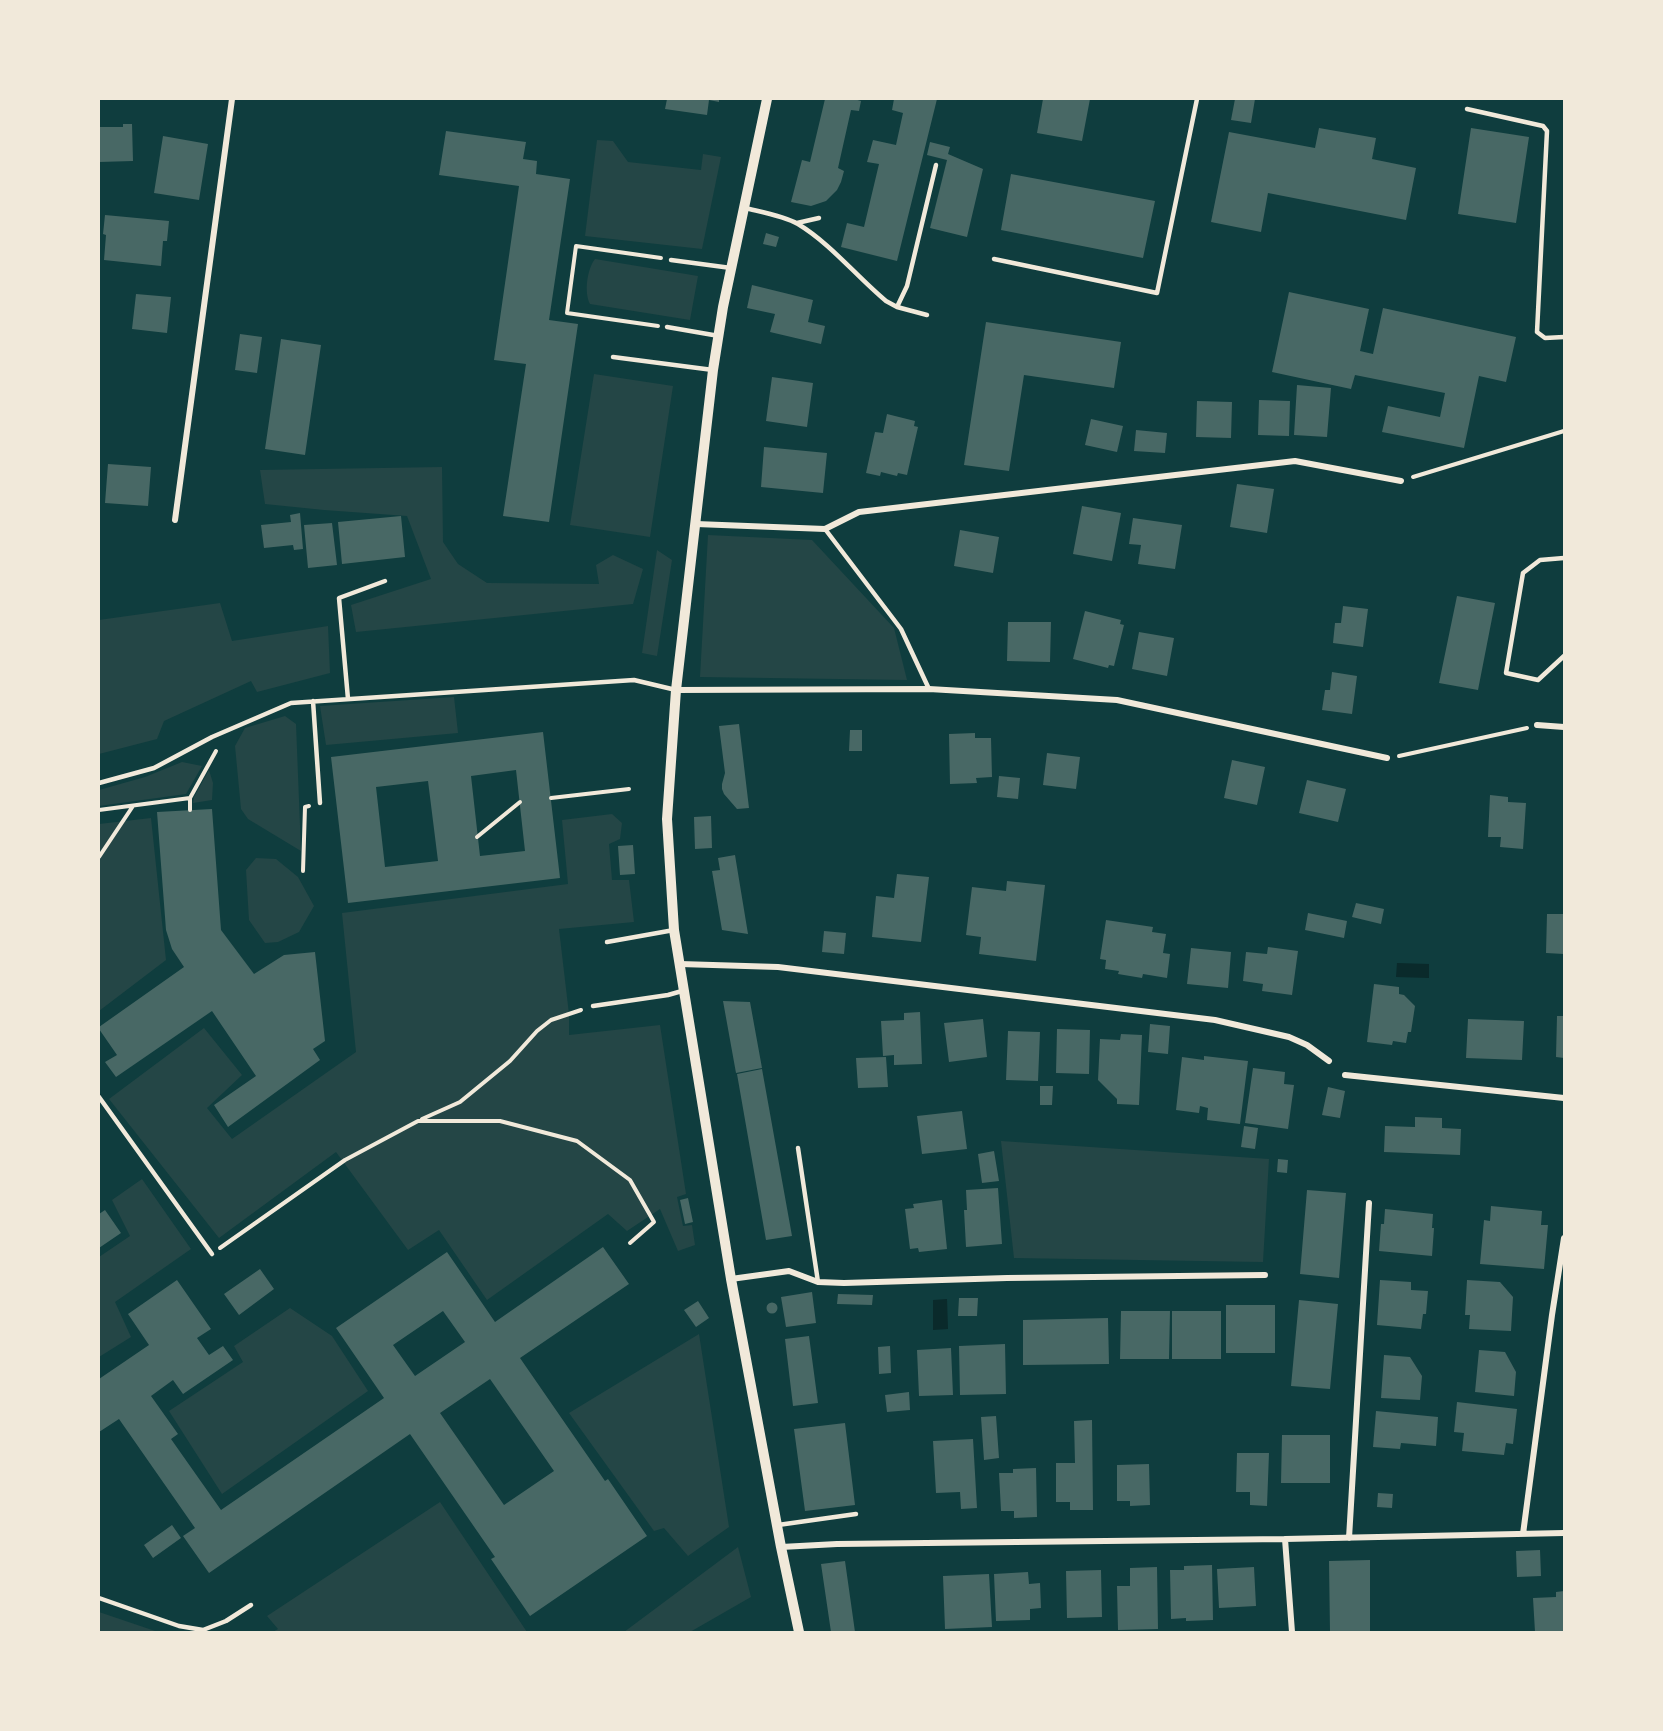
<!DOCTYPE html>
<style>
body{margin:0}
#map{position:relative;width:1663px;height:1731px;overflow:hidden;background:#0f3d3e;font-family:"Crimson Pro",serif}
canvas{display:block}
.frame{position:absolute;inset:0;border:100px solid #f1e9da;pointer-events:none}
</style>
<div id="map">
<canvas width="1663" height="1731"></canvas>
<div class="frame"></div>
</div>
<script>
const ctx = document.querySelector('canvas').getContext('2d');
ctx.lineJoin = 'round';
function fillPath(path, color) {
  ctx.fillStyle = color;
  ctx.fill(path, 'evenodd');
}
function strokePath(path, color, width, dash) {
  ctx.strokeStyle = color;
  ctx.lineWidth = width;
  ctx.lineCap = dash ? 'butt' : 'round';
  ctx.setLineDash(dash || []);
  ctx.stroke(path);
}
fillPath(new Path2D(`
 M597,140l16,1 15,21 73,8 2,-16 18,3 -19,92 -117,-13z
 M595,259l103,17 -8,44 -100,-16c-6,-11 -3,-35 5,-45z
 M594,374l79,12 -23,151 -80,-12z
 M442,467l1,75 15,22 29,19 112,1 -3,-19 17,-10 30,14 -10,35 -277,28 -5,-27 80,-26 -24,-63 -83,-6 -59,-6 -5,-34z
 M708,535l104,5 82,88 13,52 -207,-3z
 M657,550l15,10 -15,96 -15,-3z
 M220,603l12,38 96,-15 2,47 -73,19 -6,-11 -87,40 -7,18 -58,15v-134z
 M454,697l4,36 -132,12 -6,-39z
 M285,716l11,8 5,127 -53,-32 -7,-10 -6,-63 10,-18z
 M182,762l20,4 -16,28 -87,12v-16l46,-13z
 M209,770l4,13 -1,17 -19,3 1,-6z
 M612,814l10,9 -2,16 -11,5 3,36h17l5,42 -75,7 10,85v21l91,-10 26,169 -9,3 6,29 9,-1 3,20 -17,6 -18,-42 -33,22 -19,-17 -121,86 -48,-70 -31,20 -72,-98 -117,86 -110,-139 95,-71 38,47 -35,33 25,31 124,-87 -14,-139 226,-29 -6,-64z
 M151,818l15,142 -67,51v-187z
 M256,858l20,1 22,18 16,29 -15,26 -21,10 -13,1 -16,-23 -3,-50z
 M1001,1141l268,18 -6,103 -249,-4z
 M142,1179l49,70 -76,53 16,35 -32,20v-100l31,-21 -18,-36z
 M290,1308l42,28 36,55 -146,103 -53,-83 74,-49 -9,-16z
 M699,1334l30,193 -41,29 -24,-28 -10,3 -85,-118z
 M440,1502l87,130h-254l5,-3 -11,-13z
 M738,1547l13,50 -61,35h-66z
 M99,1612l59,20h-59z`), '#244646');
fillPath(new Path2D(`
 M1397,963l32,1v14l-33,-1z
 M947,1299l1,30 -15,1v-30z`), '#0a2a2b');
fillPath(new Path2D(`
 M667,99h52v3l-10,-2 -2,15 -42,-6z
 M825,99h29l7,2 -2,10 -8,-1 -13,58 6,3 -3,11 -4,8 -11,11 -15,5 -20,-4 11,-42 8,2z
 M894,99h43l-40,162 -56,-14 6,-24 17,4 15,-63 -12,-2 6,-22 23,5 7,-32 -11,-3z
 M1043,99h47l-8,42 -45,-8z
 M1235,99h20l-4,24 -20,-3z
 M123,124h9l1,37 -34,1v-35h24z
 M1319,128l57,10 -4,21 44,9 -10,52 -138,-27 -7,39 -50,-10 18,-90 86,16z
 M1471,128l58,9 -13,86 -58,-9z
 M446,131l80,11 -3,17 14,2 -1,13 34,5 -21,141 29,4 -29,198 -46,-6 23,-152 -32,-4 25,-174 -80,-11z
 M163,136l45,8 -9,56 -45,-7z
 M930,142l20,5 -2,7 35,15 -16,68 -37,-9 17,-68 -20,-5z
 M1011,174l144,27 -12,57 -142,-28z
 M105,215l64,6 -2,20h-4l-2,25 -57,-6 2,-25 -3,-1z
 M766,233l13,4 -3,10 -13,-3z
 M752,285l61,15 -5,22 17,4 -4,18 -51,-12 5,-18 -28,-6z
 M1289,292l80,17 -9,42 13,3 10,-46 133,29 -10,45 -27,-6 -15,72 -82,-16 6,-26 52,11 5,-24 -90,-18 -4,14 -79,-17z
 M136,294l35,3 -4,36 -35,-4z
 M986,322l135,20 -7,46 -90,-13 -15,96 -45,-6z
 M240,334l22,3 -5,36 -22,-3z
 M281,339l40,6 -16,110 -40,-6z
 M772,377l41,6 -6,44 -41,-6z
 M1297,385l34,3 -4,49 -33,-2z
 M1259,400l31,1 -1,35 -31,-1z
 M1197,401l35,1 -1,36 -35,-1z
 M887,414l28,7 -1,5 4,1 -11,48 -9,-2 -1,3 -16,-4 -1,4 -14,-3 9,-41 8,1z
 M1091,419l32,7 -6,26 -32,-7z
 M1136,430l31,3 -2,20 -31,-2z
 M764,447l63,6 -4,40 -62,-6z
 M108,464l43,3 -3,39 -43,-3z
 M1237,484l37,5 -7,44 -37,-6z
 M1082,506l39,7 -9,48 -39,-7z
 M300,513l3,36 -9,1 -1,-5 -29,3 -3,-23 30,-3 -1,-7z
 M401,516l4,41 -63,7 -4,-42z
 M1133,518l49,7 -7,44 -37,-5 3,-19 -12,-1z
 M332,523l5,42 -29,3 -4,-43z
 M960,530l39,7 -6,36 -39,-7z
 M1457,596l38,7 -17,87 -39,-7z
 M1343,606l25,3 -5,38 -30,-4 2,-20h6z
 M1085,611l36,9 -1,4 4,1 -10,41 -5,-1 -1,3 -35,-9z
 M1008,622h43l-1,40 -43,-1z
 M1139,632l35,6 -7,38 -35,-7z
 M1332,672l25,4 -5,38 -30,-4 3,-20h5z
 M739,724l10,84 -12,1 -13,-15 -2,-5v-5l3,-11 -6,-47z
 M850,730h12v21h-13z
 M543,732l17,146 -212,25 -17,-146zM516,770l9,81 -45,5 -9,-80zM428,781l10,80 -53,6 -9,-80z
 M975,733v5h16l1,39 -16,1 1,5 -27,1 -1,-50z
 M1047,753l33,4 -4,32 -33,-4z
 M1232,760l33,7 -8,38 -33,-7z
 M999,776l21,2 -2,21 -21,-2z
 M1307,780l39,9 -8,33 -39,-9z
 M1490,795l18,2v5l18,1 -3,46 -23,-2 1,-10h-13z
 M212,809l9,121 33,44 30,-19 31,-3 10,89 -12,8 7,11 -92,67 -14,-22 42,-29 -44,-65 -96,66 -11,-15 12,-7 -18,-26v-2l85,-60 -12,-18 -6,-19 -9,-118z
 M711,816l1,32 -17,1 -1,-32z
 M633,845l2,29 -15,1 -2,-29z
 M735,855l13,79 -26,-4 -10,-59 8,-1 -2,-12z
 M897,874l32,3 -8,65 -49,-5 4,-41 18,2z
 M1007,881l38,4 -9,76 -57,-7 2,-17 -15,-2 6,-48 34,4z
 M1356,903l28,6 -3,15 -29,-7z
 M1308,913l39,8 -3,17 -39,-8z
 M1547,914h17v40l-18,-1z
 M1106,920l47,7 -1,5 14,2 -3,19 7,1 -3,24 -24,-4 -1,4 -24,-4 1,-3 -14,-2 1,-9 -6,-1z
 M824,931l22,2 -2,21 -22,-2z
 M1268,947l30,4 -6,44 -30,-4 1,-7 -20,-3 3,-29 21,2z
 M1191,948l40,4 -3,36 -41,-4z
 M1374,984l25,3v7l5,1 11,11 -4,26h-3l-2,11 -13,-2 -1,4 -25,-3z
 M723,1001l27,1 12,66 -26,5z
 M920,1012l2,52 -28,1v-10l-11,1 -2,-35 23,-1v-7z
 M1557,1016h7v42l-8,-1z
 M983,1019l4,38 -38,5 -5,-39z
 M1468,1019l56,2 -2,39 -56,-2z
 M1150,1024l20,2 -2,28 -20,-2z
 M1057,1029l33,1 -1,44 -33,-1z
 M1008,1031l32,1 -2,49 -32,-1z
 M1121,1034l21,1 -3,70 -22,-1v-5l-19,-19 2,-41 20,1z
 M1204,1056l44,5 -8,63 -33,-4 1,-12 -8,-2 -1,7 -23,-3 6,-53 22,3z
 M886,1057l2,30 -30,1 -2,-30z
 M1253,1068l32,4 -1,12 10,1 -6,44 -43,-6z
 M762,1069l30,167 -26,4 -29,-166z
 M1040,1086h13l-1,19h-12z
 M1328,1087l17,4 -5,27 -18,-3z
 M962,1111l5,38 -45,5 -5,-38z
 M1415,1117l27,1v10l19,1 -1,26 -76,-3 1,-26 30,1z
 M1244,1126l14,2 -3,21 -14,-2z
 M994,1151l5,30 -17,2 -4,-29z
 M1278,1159l10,1 -1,13 -10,-1z
 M998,1188l4,56 -36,3 -2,-37h3l-1,-20z
 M1307,1190l39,3 -7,85 -39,-4z
 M688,1198l5,24 -8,2 -5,-24z
 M942,1200l5,49 -28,3 -1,-4 -8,1 -5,-40 9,-1 -1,-4z
 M1491,1206l51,5 -1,14h7l-4,44 -64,-5 4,-44 6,1z
 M1385,1209l48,5 -1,14h2l-2,28 -53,-5 2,-27h3z
 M105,1210l16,23 -22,15v-34z
 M603,1247l26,37 -109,74 85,123 3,-2 39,57 -117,80 -39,-57 4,-2 -85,-123 -201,139 -26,-37 12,-8 -76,-109 -20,13v-53l50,-34 -21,-31 49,-34 34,49 -14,9 12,17 14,-9 10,14 -50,34 -10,-14 -22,16 27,38 -7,5 50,71 163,-112 -48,-70 111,-76 48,70zM443,1311l22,31 -50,34 -22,-31zM490,1379l64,92 -50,34 -64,-92z
 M260,1269l14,20 -35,26 -15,-21z
 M1380,1280l31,2v8l17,1 -2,23h-3l-2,15 -44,-4z
 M1467,1280l33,2 13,15 -2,34 -42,-2 1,-14h-5z
 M812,1292l4,31 -30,4 -5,-30z
 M838,1294l35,1 -1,10 -35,-1z
 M959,1298h19l-1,18h-19z
 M1299,1300l39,4 -8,85 -39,-3z
 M698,1301l11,17 -13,9 -12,-17z
 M766.5 1308a5.5 5.5 0 1 1 11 0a5.5 5.5 0 1 1-11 0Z
 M1226,1305h49v48h-49z
 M1121,1311h49l-1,48h-49z
 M1172,1311h49v48h-49z
 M1108,1318l1,46 -86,1v-45z
 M809,1336l9,67 -25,3 -8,-67z
 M1005,1344l1,50 -46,1 -1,-49z
 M890,1346l1,27 -12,1 -1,-27z
 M951,1348l2,47 -34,1 -2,-46z
 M1479,1350l26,2 11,20 -2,24 -39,-4z
 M1384,1355l26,2 12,19 -2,24 -39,-2z
 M909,1392l1,18 -23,2 -2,-17z
 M1457,1402l60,7 -4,35 -7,-1 -2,12 -42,-4 2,-18 -10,-1z
 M1376,1411l62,6 -2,29 -35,-3 -1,6 -27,-2z
 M996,1416l3,42 -15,2 -3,-43z
 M1092,1420l1,90h-23v-8h-14v-39h19l-1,-42z
 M845,1423l10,82 -50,6 -11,-82z
 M1282,1435h48v48h-49z
 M973,1439l4,69 -16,1 -1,-17 -24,1 -3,-52z
 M1237,1453h32l-2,53 -17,-1v-13h-14z
 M1149,1464l1,41 -20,1v-5h-13v-36z
 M1036,1468l1,49 -23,1v-7h-13l-2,-38h14v-4z
 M1378,1493l15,1 -1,14 -15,-1z
 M172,1525l9,13 -28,20 -9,-13z
 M1540,1550l1,26 -24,1 -1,-26z
 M1370,1560v72h-40l-1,-71z
 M845,1561l10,71h-24l-10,-68z
 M1212,1565l1,55 -27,1v-3l-15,1 -1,-49h14v-4z
 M1157,1567l1,62 -40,1 -1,-44h13v-18z
 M1254,1567l2,39 -37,2 -2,-39z
 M1101,1570l1,47 -35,1 -1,-47z
 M1028,1572l1,12 11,-1 1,25 -11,1v11l-34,1 -2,-47z
 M989,1574l3,53 -47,2 -2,-53z
 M1564,1591v41h-29l-2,-34 23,-1v-5z`), '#486865');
strokePath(new Path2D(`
 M658,326l-91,-13 9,-67 85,12
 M1413,477l151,-46
 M1399,756l128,-28
 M190,798v12
 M551,798l78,-9
 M99,810l91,-12 26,-47
 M477,837l43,-35
 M99,857l34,-51
 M303,871l2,-64 4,-1
 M422,1119l38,-17 50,-41 27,-30 14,-11 30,-10
 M220,1248l125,-88 73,-39h82l77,20 53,39 24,42 -24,21`), '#f1e9da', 4);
strokePath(new Path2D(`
 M1467,109l76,17 4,5 -10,201 8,6 19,-1
 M745,208c16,4 39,8 53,16 33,20 58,52 88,77l11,6 30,8
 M797,223l22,-5
 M994,259l163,34 40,-194
 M671,260l60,8
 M897,307l10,-21 29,-121
 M667,327l52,9
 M613,357l100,13
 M825,529l76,100 28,60
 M1564,558l-24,2 -17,13 -17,100 32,7 26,-24
 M348,699l-9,-101 46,-17
 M313,701l7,102
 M99,783l55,-15 58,-31 79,-34 343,-23 42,10
 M607,942l67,-12
 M593,1006l75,-11 14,-4
 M99,1097l113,157
 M798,1148l20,134
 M778,1525l78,-11
 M99,1598l80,28 24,4 23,-9 25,-16`), '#f1e9da', 4.5);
strokePath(new Path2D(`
 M175,520l57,-421
 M696,524l129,5 34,-17 436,-51 106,20
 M676,690l253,-1 188,11 270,58
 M1537,725l27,2
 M680,964l98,3 437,53 74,17 18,8 22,16
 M1345,1075l219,23
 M731,1279l58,-8 29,11 26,1 163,-5 258,-3
 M1523,1534l29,-219 12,-77
 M1349,1538l20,-335
 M1285,1539l7,93
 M781,1547l56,-3 448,-5 279,-6`), '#f1e9da', 6);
strokePath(new Path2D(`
 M767,99l-44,208 -10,63 -37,320 -9,129 7,111 57,349 50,268 18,85`), '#f1e9da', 10);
</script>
